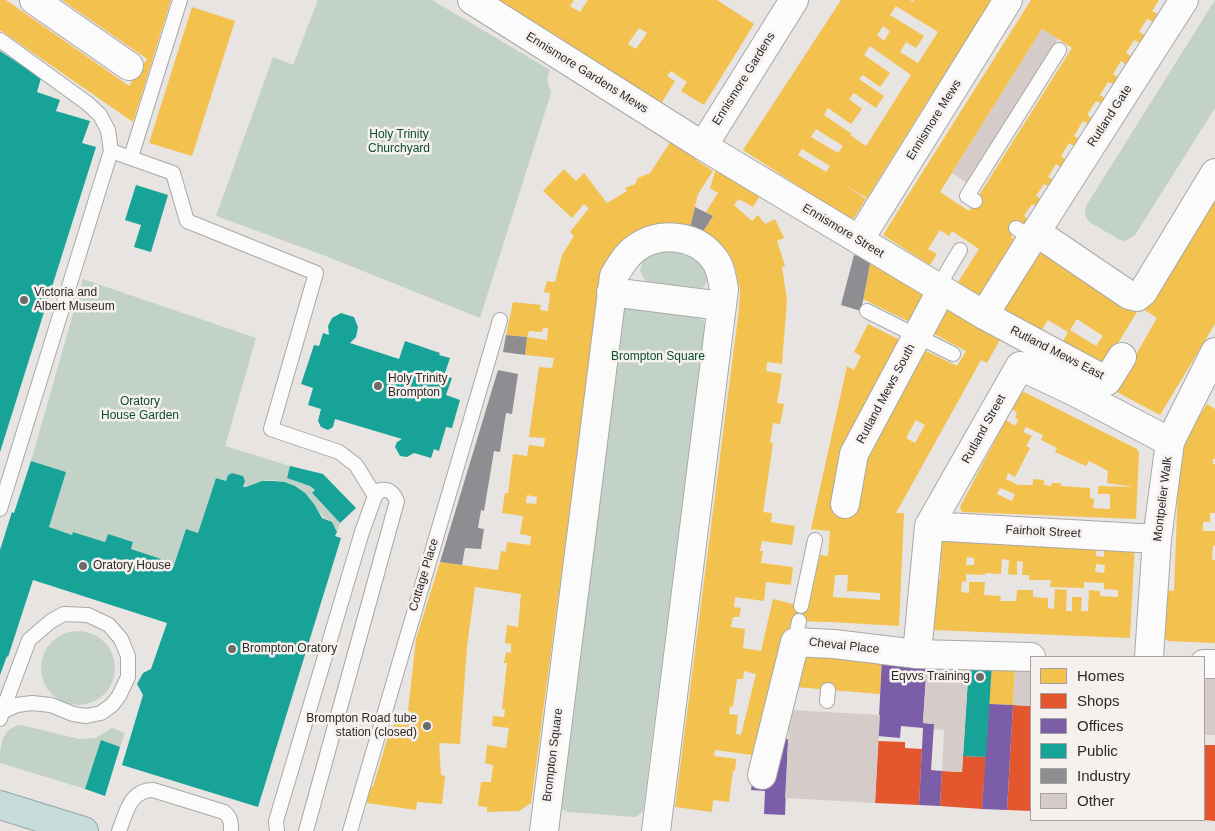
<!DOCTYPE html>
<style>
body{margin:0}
#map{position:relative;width:1215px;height:831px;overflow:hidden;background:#e7e4e2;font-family:Arial,sans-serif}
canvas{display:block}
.legend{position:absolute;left:1030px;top:656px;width:175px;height:165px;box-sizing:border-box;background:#f6f1ee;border:1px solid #a5a19f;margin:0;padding:6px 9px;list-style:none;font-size:15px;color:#2b2a29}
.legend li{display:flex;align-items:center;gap:10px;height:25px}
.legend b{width:25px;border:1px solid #a5a19f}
</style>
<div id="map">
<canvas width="1215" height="831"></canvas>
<ul class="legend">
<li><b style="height:14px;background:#f2c14e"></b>Homes</li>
<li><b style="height:14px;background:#e4572e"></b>Shops</li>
<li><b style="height:14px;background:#7b5ea7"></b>Offices</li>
<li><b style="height:14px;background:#17a398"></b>Public</li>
<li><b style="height:14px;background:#8d8d92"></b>Industry</li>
<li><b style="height:14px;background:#d5ccc9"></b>Other</li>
</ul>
</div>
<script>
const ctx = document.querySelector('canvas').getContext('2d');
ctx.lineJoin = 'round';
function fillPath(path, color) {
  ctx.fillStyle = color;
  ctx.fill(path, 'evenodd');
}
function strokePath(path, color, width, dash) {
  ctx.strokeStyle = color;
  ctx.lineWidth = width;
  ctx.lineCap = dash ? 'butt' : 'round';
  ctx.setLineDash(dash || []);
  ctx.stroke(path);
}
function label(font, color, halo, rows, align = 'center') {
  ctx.font = font + ' Arial,sans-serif';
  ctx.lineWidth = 5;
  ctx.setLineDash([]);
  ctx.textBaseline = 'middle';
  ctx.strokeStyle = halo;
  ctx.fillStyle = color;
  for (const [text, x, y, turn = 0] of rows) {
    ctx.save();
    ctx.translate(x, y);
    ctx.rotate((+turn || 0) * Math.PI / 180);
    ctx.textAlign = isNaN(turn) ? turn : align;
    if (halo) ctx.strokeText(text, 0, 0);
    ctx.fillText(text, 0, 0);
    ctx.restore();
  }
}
fillPath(new Path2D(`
 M318,0h114l118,70 -3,10 4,13 -71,225 -157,-63 -107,-39 57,-159 20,8z
 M1215,0v108l-80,127 -10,6 -5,-1 -31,-18 -4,-7 1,-9z
 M675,249l23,9 11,16 -1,7 -5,7 -9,4 -45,-8 -6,-7 -3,-6 2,-9 6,-7z
 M83,279l173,59 -31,108 65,20 -3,12 23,8 5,4 -3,4 28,29 -3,9 -5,-10c-19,-8 -21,-33 -47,-40 -7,-2 -16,-2 -23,-1 -7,2 -12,6 -19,6l2,-6 -2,-5 -11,-3 -4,2 -2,6 -10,-3 -18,55 -12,-4 -13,39 -13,-4 1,-5 -30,-10 2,-7 -25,-8 -3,8 -31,-10 -2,3 -23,-8 17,-55 -35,-11z
 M629,306l67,10 8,5 1,8 -62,482 -4,4 -4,2 -67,-5 -6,-3 -1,-6 62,-494z
 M41 668a37 37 0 1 1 74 0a37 37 0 1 1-74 0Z
 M21,725l58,14 17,-1 16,-10 13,5 -5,14 -19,-6 -16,48 -85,-26c0,-17 1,-35 21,-38z`), '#c3d2c6');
fillPath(new Path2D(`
 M0,0h6l123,86 18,-27 -85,-59h109l-38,122 -133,-92z
 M496,0h78l-4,6 10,6 8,-12h129l37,24 -50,81 -23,-14 6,-9 -16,-11 -4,5 8,5 -14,23zM639,28l8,5 -11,16 -8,-5z
 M841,0h69l3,2 1,-2h77l-124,198 -22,-13 21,14 -14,22 -109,-71zM896,6l42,26 -20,31 -18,-11 6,-10 10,6 8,-12 -34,-21zM883,26l7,5 -6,10 -7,-6zM870,46l41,29 -45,71 -16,-11 2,-1 -28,-19 4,-7 23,16 11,-15 -13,-10 5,-6 22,15 8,-12 -25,-17 4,-4 17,12 10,-14 -26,-18zM816,129l27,17 -5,7 -27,-16zM802,149l28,17 -4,6 -28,-17z
 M1031,0h128l-7,11 6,3 -5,8 -6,-3 -8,13 6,3 -5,8 -6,-3 -8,13 6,4 -5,8 -6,-4 -8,13 6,4 -4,7 -7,-3 -8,13 6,4 -3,5 -7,-3 -9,14 7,4 -4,6 -7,-4 -9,15 7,4 -4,8 -8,-5 -8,13 7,5 -4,8 -8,-5 -8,13 8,4 -4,7 -8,-4 -8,12 8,5 -5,7 -7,-4 -8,12 5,4 -4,6 -5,-3 -9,14 8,4 -36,57 -25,-16 21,-33 -27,-18 -3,5 -9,-6 -12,19 9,5 -7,11 -47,-30zM1042,29l30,19 -103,163 -29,-19z
 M192,7l43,14 -43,135 -43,-13z
 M671,141l26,16 -1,3 17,11 -15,23 -8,34 -25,-4 -71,102 -63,477 -12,8 -32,1v-5l-9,-1 3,-24h10l2,-17 -8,-2 2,-18 19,3 3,-20 -17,-2 1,-10 11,1 1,-8h-3l5,-46h-3l2,-11 5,1v-9l-6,-1 2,-18 11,2 3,-33 -46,-7 -8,60 -7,97 -21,-1 2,32 4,1 -3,28 -25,-2 -1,8 -49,-7 2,-17 4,1 17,-57 1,1 5,-10 15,1 1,-10 -4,-1 8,-72 24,-77 58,8 3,-19 5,1 1,-10 23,3 1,-9 -11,-2 3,-18 -21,-3 3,-20h3l5,-39 14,2 2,-11 15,2 1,-9 -16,-1 10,-70 13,1 2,-10 -29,-3 2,-18 20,3 1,-12h-5l-1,4 -13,-1 -2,6 -21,-2 7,-33 28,3 -1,5 8,1 2,-18 -6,-1 3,-11 8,1 7,-27 12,-19 -4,-4 19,-24 -5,-4 -12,14 -29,-27 21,-22 12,12 8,-8 23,30 20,-12 -2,-3 10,-4 3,-6 12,-5zM527,495l10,2 -1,7 -10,-1z
 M715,159l49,30 -11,18 -14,-8 -5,6 18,16 6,-6 7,9 10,-5 9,19 -7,3 8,25 -3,1 5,33 -5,64 -15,-2 -1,9 16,3 -5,29 7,1 -4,20 -7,-1 -3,19 3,1 -10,69 9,1 -1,9 24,4 -3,19 -30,-4 -2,10h3l-2,12 32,4 -2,18 -25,-3 -2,19 -29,-4 -1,10 7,1 -2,9h-6l-2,10 14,2 -2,19 18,3 12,-52 35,9 12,-53 8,1 2,-25 -19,-2 36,-163 7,4 7,-14 -7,-4 14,-28 32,16 -41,130 65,-120 33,16 9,-15 -41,-22 17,-31 62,35 -17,30 -6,-3 -85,153h8l-5,113 -68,-4 -40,-1 -32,135 -44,-6 -1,6 22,3 -1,12h-2l-4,31 -16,-2 -1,12 -37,-5 64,-498 1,-19 -5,-23 -7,-10 -26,-24 11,-17 -7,-4 12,-19 -8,-5 5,-16zM916,420l9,5 -10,18 -9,-5zM835,575h13l-1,16 33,2v7l-47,-3zM744,671l12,3 -15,61 -5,-1 2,-19 -9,-1 1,-8 3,1 4,-28h6z
 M1215,187v137l-55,91 -45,-24 42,-73 -17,-11z
 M1036,242l104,65 -39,64 -41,-24 8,-15 -20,-12 -10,16 -43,-26zM1077,319l26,17 -7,10 -26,-16z
 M872,256l57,35 -15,33 -51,-25z
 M1024,392l113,57 2,4 -3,66 -174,-7 -2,-5 46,-87 9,6 3,-6 -3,-3 2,-4 -5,-4 8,-15zM1026,427l17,8 -2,5 16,8 -2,4 31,14 3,-5 19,10 -1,12 27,4 -36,-1v8h12v15l-17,-1 1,-9 -4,-1v-10l-29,-2v-3h-9l-1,3 -7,-1v-5l-11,-1v6h-15l-12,-6 2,-6 7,4 15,-29 -4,-2 6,-10 -9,-4zM1000,488l15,6 -3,7 -15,-7z
 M1207,404l8,5v50h-2v5h2v49h-5v9h-7v9h12v15h-2l-1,14h3v83l-47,-2 -3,-3 2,-48 7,1 5,-131 5,-19z
 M942,531l193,9 -5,98 -197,-8 2,-50h5zM1097,547l7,1v9l-8,-1zM967,557l7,1v7h-8zM1002,559l7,1 -1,14 9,1v-14l6,1 -1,13h7v5h22l-1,7 34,1v-6l20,1v6l14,1v7l-18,-1v-5l-11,-1 -1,21h-7l1,-14h-10v14h-6l1,-21 -12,-1 -1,20 -6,-1v-10l-15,-1v-7h-16l-1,11h-16l1,-5 -17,-1 1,-13h-16v11l-8,-1 1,-11 4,1v-8l19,1v-2l16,1zM1096,564l9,1 -1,8 -9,-1z
 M803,654l79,4 -2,36 -84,-7z
 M992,664l23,2 -2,39 -24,-1z`), '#f2c14e');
fillPath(new Path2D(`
 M1013,705l18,1v105l-24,-1z
 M878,741l27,1v6l17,1 -3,56 -44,-2z
 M1204,745h11v76l-11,-1z
 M963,756l23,1 -4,52 -42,-3 2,-35 20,1z`), '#e4572e');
fillPath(new Path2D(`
 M882,658l45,3 -4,62 11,1 -3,46 11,1 -2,35 -21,-1 4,-77 -22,-2 -1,12 -22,-2z
 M989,704l24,1 -6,105 -25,-1z
 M774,738l14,1 -3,76 -21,-1 1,-23 -14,-1 2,-15z`), '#7b5ea7');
fillPath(new Path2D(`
 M0,51l41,27 -4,14 23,8 -4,11 34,10 -8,22 14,4 -96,305z
 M136,185l32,10 -17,57 -17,-5 7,-22 -16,-5z
 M341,313l13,4 4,10 -2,10 -6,6 49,16 6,-18 35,12 -1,2 11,3 -6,18 8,2 -6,17 14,5 -8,28 -6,-1 -7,24 -5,-2 -3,9 -17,-5 -7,4 -7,-1 -5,-9 2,-5 5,-3 -67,-20 -2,8 -5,3 -7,-3 -3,-6 3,-12 -13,-4 5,-17 -12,-4 13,-39 5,1 4,-13 6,2 -1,-9 4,-8z
 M31,461l35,11 -17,55 23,8 1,-3 32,10 3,-8 25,8 -2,7 30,10 -1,5 13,4 13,-39 12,4 18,-55 10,3 2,-6 4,-2 11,3 2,5 -2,6h3l16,-6h12l11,1 10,4 10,7 9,11 8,14 10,4 5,10 -2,4 6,2 -83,269 -136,-42 21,-70 -6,-11 6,-11 8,-4 16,-46 -134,-43 -25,77 -1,-1 -7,19v-125l12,-38 2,1z
 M290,466l33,8 33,34 -16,15 -28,-30 3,-3 -5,-4 -23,-8z
 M969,663l23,1 -6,93 -23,-1z
 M101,740l19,7 -15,49 -20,-7z`), '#17a398');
fillPath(new Path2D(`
 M695,207l18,9 -11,17 -12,-5z
 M854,255l17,4 -10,52 -20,-6z
 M506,335l21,2 -2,18 -22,-3z
 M498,370l20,4 -6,40 -6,-1 -6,39 -6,-1 -10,60 -3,-1 -3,18 6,1 -3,20 -16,-1 -3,17 -22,-3z`), '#8d8d92');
fillPath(new Path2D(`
 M1042,29l16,10 -91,144 -15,-10z
 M927,661l42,2 -7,109 -20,-1 2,-41 -10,-1v-5l-11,-1z
 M1015,666h16v40l-18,-1z
 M1204,676h11v59h-11z
 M790,710l90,5 -5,88 -90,-5z`), '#d5ccc9');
const lane = new Path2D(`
 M0,40l87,63 13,12 8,15 3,21 62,22 14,48 129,52 -45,156 68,23 17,13 19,31
 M131,157l49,-157
 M975,201l-8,-5 92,-146
 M1016,228l16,10
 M938,287l22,-37
 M867,311l86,43
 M0,509l111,-358
 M801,606l14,-66
 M795,642l4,-21
 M827,701l1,-11
 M0,719l2,-7 27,-72 22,-19 13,-7 24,1 21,10 12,14 7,17v21l-9,19 -7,9 -11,8 -15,3 -13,-2 -22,-9 -19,-2 -15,2 -15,7
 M119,831c7,-18 11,-41 34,-41l71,22c7,5 7,11 7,19
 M277,831l-1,-10 86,-289 13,-36 5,-6c9,-1 13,2 17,11l-91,330
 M350,831l150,-511`);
const street = new Path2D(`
 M34,0l95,66
 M472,0l231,146 281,169 123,66 15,-24
 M1184,0l-148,232 93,63 8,2 6,-5 9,-15 63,-104
 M703,146l91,-146
 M859,240l149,-240
 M611,292l111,14
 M984,315l52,-83
 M845,504l9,-50 88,-165
 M929,526l228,13
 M917,654l12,-128 91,-160 55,26 95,50
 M1149,657l8,-118 13,-97 45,-90
 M1204,664h11
 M762,775l33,-133 39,2 83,10 114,3
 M544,831l70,-555c6,-10 12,-21 22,-28 24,-17 61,-14 79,12 6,8 7,19 9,29l-68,542`);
const highway = new Path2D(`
 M0,805l84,26`);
strokePath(lane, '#a9a8a6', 16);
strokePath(street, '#a9a8a6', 30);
strokePath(highway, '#93a8a7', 30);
strokePath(lane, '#fbfbfb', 14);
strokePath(street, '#fbfbfb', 28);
strokePath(highway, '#c7dbda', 28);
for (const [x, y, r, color] of [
 [24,300,5,"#6d6b6a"],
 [378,386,5,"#6d6b6a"],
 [83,566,5,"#6d6b6a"],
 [232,649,5,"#6d6b6a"],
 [980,677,5,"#6d6b6a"],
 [427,726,5,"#6d6b6a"]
]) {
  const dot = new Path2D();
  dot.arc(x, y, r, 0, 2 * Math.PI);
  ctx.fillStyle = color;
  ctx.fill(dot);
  strokePath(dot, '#f6f1ee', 2);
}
label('12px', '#2b2a29', '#f6f1ee', [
 ["Ennismore Gardens Mews",587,73,32],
 ["Ennismore Gardens",744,79,-58],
 ["Rutland Gate",1110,116,-57],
 ["Ennismore Mews",934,120,-58],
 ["Ennismore Street",843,231,31],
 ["Rutland Mews East",1057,353,27],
 ["Rutland Mews South",886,394,-62],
 ["Rutland Street",984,429,-61],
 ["Montpelier Walk",1163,499,-83],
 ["Fairholt Street",1043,532,3],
 ["Cottage Place",424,575,-73],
 ["Cheval Place",844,646,6],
 ["Brompton Square",553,755,-83]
]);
label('12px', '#0b4e2d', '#f6f1ee', [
 ["Holy Trinity",399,135],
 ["Churchyard",399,149],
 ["Brompton Square",658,357],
 ["Oratory",140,402],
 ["House Garden",140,416]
]);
label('12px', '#2b2a29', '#f6f1ee', [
 ["Victoria and",34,293],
 ["Albert Museum",34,307],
 ["Holy Trinity",388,379],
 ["Brompton",388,393],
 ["Oratory House",93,566],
 ["Brompton Oratory",242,649],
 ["Eqvvs Training",970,677,"right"],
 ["Brompton Road tube",417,719,"right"],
 ["station (closed)",417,733,"right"]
], 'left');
</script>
